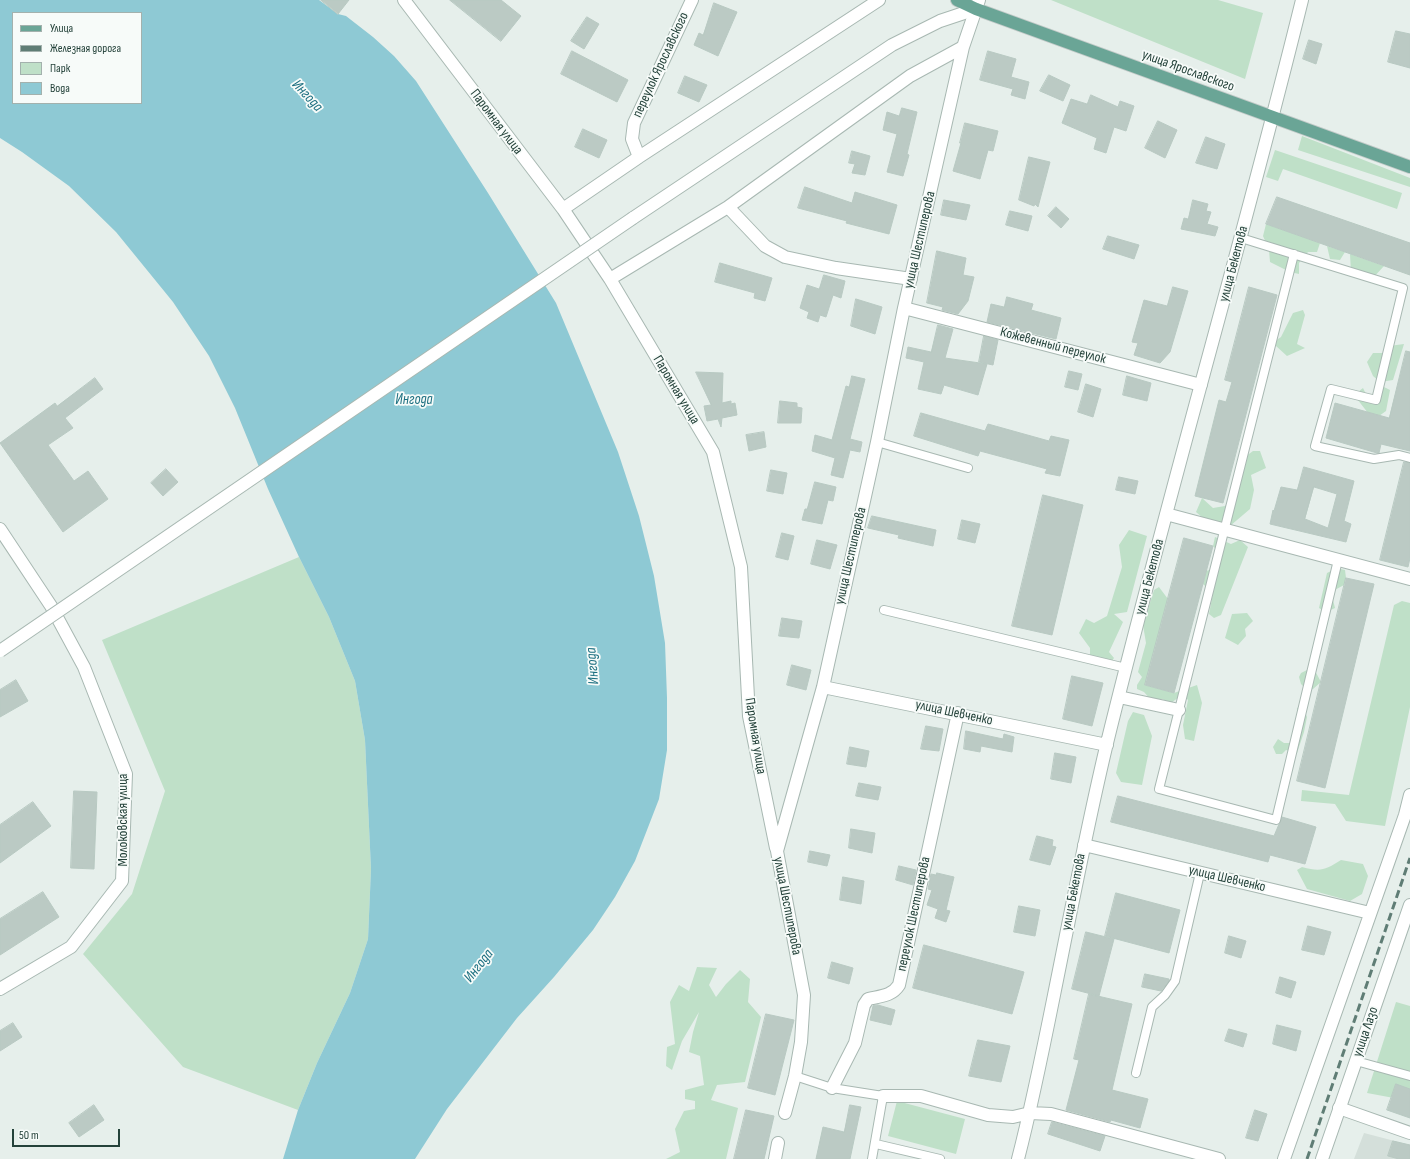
<!DOCTYPE html>
<meta charset="utf-8">
<style>
body{margin:0}
#map{position:relative;width:1410px;height:1159px;overflow:hidden;background:#e6efeb;font-family:"Sofia Sans Condensed",sans-serif}
canvas{display:block}
.legend{position:absolute;left:12px;top:12px;width:130px;height:92px;box-sizing:border-box;background:#f7fbf9;border:1px solid #a3b1ad;margin:0;padding:5px 7px;list-style:none;font-size:12px;color:#24423a}
.legend li{display:flex;align-items:center;gap:8px;height:20px}
.legend b{width:20px;border:1px solid #a3b1ad}
.scale{position:absolute;left:12px;top:1129px;width:108px;height:18px;box-sizing:border-box;border:2px solid #24423a;border-top:0;padding-left:5px;font-size:12px;line-height:14px;white-space:nowrap;color:#24423a;-webkit-text-stroke:3px #f7fbf9;paint-order:stroke}
</style>
<div id="map">
<canvas width="1410" height="1159"></canvas>
<ul class="legend">
<li><b style="height:5px;background:#6aa596"></b>Улица</li>
<li><b style="height:5px;background:#5f7d75"></b>Железная дорога</li>
<li><b style="height:11px;background:#bfe0c8"></b>Парк</li>
<li><b style="height:11px;background:#8ec9d4"></b>Вода</li>
</ul>
<div class="scale">50 m</div>
</div>
<script>
const ctx = document.querySelector('canvas').getContext('2d');
ctx.lineJoin = 'round';
function fillPath(path, color) {
  ctx.fillStyle = color;
  ctx.fill(path, 'evenodd');
}
function strokePath(path, color, width, dash) {
  ctx.strokeStyle = color;
  ctx.lineWidth = width;
  ctx.lineCap = dash ? 'butt' : 'round';
  ctx.setLineDash(dash || []);
  ctx.stroke(path);
}
function label(font, color, halo, rows, align = 'center') {
  ctx.font = font + ' "Sofia Sans Condensed",sans-serif';
  ctx.lineWidth = 3.5;
  ctx.setLineDash([]);
  ctx.textBaseline = 'middle';
  ctx.strokeStyle = halo;
  ctx.fillStyle = color;
  for (const [text, x, y, turn = 0] of rows) {
    ctx.save();
    ctx.translate(x, y);
    ctx.rotate((+turn || 0) * Math.PI / 180);
    ctx.textAlign = isNaN(turn) ? turn : align;
    if (halo) ctx.strokeText(text, 0, 0);
    ctx.fillText(text, 0, 0);
    ctx.restore();
  }
}
fillPath(new Path2D(`
 M1364,1133l46,12v14h-56z`), '#d4dfda');
fillPath(new Path2D(`
 M1051,0h167l45,13 -18,66z
 M1302,136l108,42v9l-112,-37z
 M1275,150l127,43 -5,16 -114,-40 -5,12 -12,-4z
 M1266,224l54,19 -3,9h-9l-9,11v11l-9,-2 -20,-10 -1,-12 -6,-14z
 M1327,246l18,6 -5,8 -10,-1z
 M1350,254l34,12 -12,13 -21,-7z
 M1303,310l2,5 -8,29 8,4 -18,8 -11,-10 -1,-5 6,-4 12,-24z
 M1404,344l-11,36 -13,2 -7,-6 -6,-14 6,-9h9l6,8 1,-15z
 M1384,387l6,3 -4,21 -7,5 -11,-3 -14,-18 9,-7 5,10z
 M1253,451h7l6,17 -15,7 3,15 -4,19 -20,17 -19,-1 -15,-13 6,-14 11,10 12,-2 14,-16 -7,-8 5,-3 5,-20z
 M1129,530l18,6 -20,76 -13,2 9,8 -14,30 5,6 -7,10 -17,-4v-16l-11,-15 7,-14 8,4 13,-7 15,-49 -3,-22z
 M1215,537l16,7 9,-4 8,7 -27,68 -7,3 -5,-4 4,-21 -10,-9 3,-13 13,-4 3,-11 -9,-10z
 M299,557l30,60 26,64 10,59 6,129 -3,70 -18,54 -33,70 -19,47 -115,-43 -100,-113 49,-60 33,-103 -63,-151z
 M1337,568l8,2 1,8 -2,7 -13,7 4,16 -9,4 -7,-4 8,-35z
 M1159,587l9,12 -23,86 29,8 23,-8 5,18 -8,38 -9,-2 -2,-14 5,-25 -5,-6 -12,9 -9,-4 -10,2 -8,-9 -7,-3v-4l5,-8 -4,-5 8,-29 -3,-18 11,-35z
 M1402,601l8,2v104l-25,119 -39,-5 -11,-17 -34,-3 1,-11 47,5 45,-190z
 M1247,613l6,8 -8,8 1,7 -8,9 -13,-7 7,-24z
 M1313,667l8,15 -8,7 -6,1 -6,-6 -2,-7 2,-4z
 M1303,706l4,11 -3,15 -7,21 -11,-3 -4,4h-6l-3,-7 5,-8 6,4h6l5,-17 5,-5 -3,-6v-7z
 M1133,712l11,3 8,21 -10,49 -21,-3 -5,-9 12,-52z
 M1341,860l22,4 5,12 -6,18 -12,7 -43,-12 -10,-19 5,-3c19,5 23,3 39,-7z
 M697,967l20,1 -8,17 7,12 10,-13 14,-14 10,9 -2,23 13,15 -16,65 -28,3 -6,15 27,8 -12,51h-60l14,-7 -5,-23 9,-18 11,-2v-8l-10,-2v-9l19,-5 -4,-29 -11,-4 4,-20 6,-20 -17,29 -10,29 -6,-4 1,-19 8,-3 -5,-42 9,-17 10,6z
 M1396,1002l14,4v95l-43,-8z
 M897,1101l68,18 -9,35 -68,-18z`), '#bfe0c8');
fillPath(new Path2D(`
 M0,0h319l19,14 8,2 27,21 21,19 22,25 72,112 68,110 62,149 21,64 15,60 11,67 2,55v52l-8,49 -24,62 -20,36 -22,33 -39,47 -37,41 -70,91 -32,50h-132l15,-49 19,-47 33,-70 18,-54 3,-70 -6,-129 -10,-59 -26,-64 -30,-60 -31,-68 -33,-81 -26,-52 -36,-54 -57,-70 -47,-46 -47,-34 -22,-14zM13,13h128v90h-128z`), '#8ec9d4');
const building = new Path2D(`
 M321,0h28l-11,14z
 M450,0h51l20,16 -20,25z
 M714,3l23,9 -19,44 -24,-11 5,-12 4,2z
 M587,17l12,7 -15,25 -13,-8z
 M1396,31l14,3v34l-22,-6z
 M1309,40l13,4 -6,20 -13,-5z
 M572,51l56,29 -11,22 -56,-28z
 M988,51l28,8 -5,18 18,5 -4,17 -14,-4 2,-6 -33,-9z
 M1049,75l21,10 -7,16 -23,-10z
 M685,76l22,9 -8,17 -21,-9z
 M1091,95l27,12 2,-6 14,5 -8,25 -12,-4 -8,26 -12,-4 3,-11 -35,-15 9,-24 16,5z
 M902,108l15,4 -10,42 2,1 -6,21 -16,-4 10,-38 -14,-4 4,-18 12,4z
 M1158,121l19,9 -12,28 -20,-10z
 M965,123l33,8 -5,20 -5,-1 -8,29 -27,-8 8,-28h-1z
 M583,129l24,11 -8,18 -24,-11z
 M1206,137l19,7 -8,25 -21,-6z
 M852,151l18,5 -5,19 -13,-2 3,-9 -6,-1z
 M1029,157l21,5 -12,45 -3,-3 -1,2 -15,-6z
 M805,187l47,16 3,-11 42,13 -8,29 -43,-11 1,-2 -49,-13z
 M1277,197l133,46v32l-144,-51z
 M944,200l26,5 -4,15 -25,-5z
 M1193,200l15,4 -2,7 5,1 -4,12 11,3 -3,9 -34,-7 3,-11 4,1z
 M1056,207l13,12 -8,9 -13,-12z
 M1010,211l22,5 -4,15 -22,-6z
 M1108,236l31,9 -5,14 -31,-10z
 M937,251l29,7 -3,17 11,2 -6,24 -10,13 -16,-4 1,-3 -16,-4z
 M720,263l52,15 -7,23 -11,-3 1,-5 -40,-11z
 M824,275l21,6 -4,17 -8,-3 -7,22 -6,-2 -2,7 -11,-4 2,-6 -9,-4 7,-23 12,4z
 M1173,287l15,4 -18,61 -10,11 -26,-8 4,-12 -6,-1 12,-42 23,6z
 M1249,287l28,8 -54,208 -28,-7 24,-96 7,2 6,-20 -7,-2z
 M1007,297l26,7 -2,6 30,8 -5,21 -69,-17 4,-18 13,3z
 M856,299l26,8 -7,27 -24,-8z
 M938,325l15,4 -8,29 42,6 -9,31 -34,-10 -3,9 -23,-5 6,-27 -18,-4 2,-11 23,5z
 M984,336l14,4 -5,25 -14,-3z
 M1406,351l4,1v99l-29,-7 -2,9h-2l-51,-15 9,-35 54,15z
 M1069,371l13,3 -4,16 -13,-3z
 M696,372l27,1 -1,30 9,-2v3l4,-1 2,12 -15,3 -1,9 -3,-8 -11,2 -3,-15 7,-1z
 M852,376l13,3 -15,60 12,3 -2,10 -10,-2 -7,28 -12,-3 4,-17 -23,-7 3,-16 17,5 14,-54 3,1z
 M1127,376l24,7 -4,18 -24,-6z
 M95,378l8,11 -38,29 8,10 -25,17 26,36 14,-10 20,28 -45,33 -63,-89 55,-40 2,3z
 M1086,384l15,5 -8,28 -15,-5z
 M780,401l17,2v4l5,1 -1,15h-23z
 M921,413l64,18 3,-7 61,17 2,-5 18,4 -9,36 -15,-3 2,-4 -67,-18 -2,5 -64,-20z
 M764,432l2,15 -17,4 -3,-16z
 M1404,462l6,1v95l-2,9 -28,-7z
 M1304,467l50,14 -10,40 7,3 -5,18 -76,-18 3,-14 1,1 7,-24 16,3zM1314,487l23,7 -9,34 -23,-9z
 M166,469l12,13 -15,14 -12,-13z
 M771,470l16,3 -4,21 -16,-3z
 M1119,477l19,4 -3,13 -19,-4z
 M815,482l21,5 -3,14 -5,-1 -6,24 -20,-4 3,-11h2z
 M1043,495l40,10 -31,130 -40,-9z
 M872,516l64,14 -3,16 -35,-8 1,-3 -31,-7z
 M962,520l18,4 -5,19 -17,-4z
 M782,533l12,3 -6,24 -12,-3z
 M1184,538l29,8 -39,147 -29,-8z
 M817,540l20,5 -7,24 -19,-5z
 M1346,578l28,6 -49,204 -28,-7z
 M782,618l20,3 -3,17 -20,-2z
 M792,665l19,5 -5,20 -19,-5z
 M1072,676l31,7 -11,43 -29,-7z
 M16,680l12,21 -28,16v-27z
 M926,726l17,3 -4,22 -18,-2z
 M966,731l37,8 1,-5 10,3 -2,15 -31,-6 -1,6 -16,-3z
 M850,747l19,4 -3,16 -19,-3z
 M1055,753l21,4 -5,26 -20,-4z
 M859,783l22,4 -3,13 -22,-4z
 M74,791l23,1 -3,77 -23,-1z
 M1118,796l156,40 8,-19 34,10 -11,37 -35,-9 -2,7 -157,-40z
 M33,802l18,24 -51,37v-38z
 M851,829l24,4 -3,20 -23,-5z
 M1037,836l16,4 -1,6 4,1 -6,18 -20,-5z
 M810,851l20,4 -3,11 -19,-4z
 M899,866l17,4 -3,15 -17,-5z
 M937,873l17,4 -8,33 4,1 -4,11 -11,-4 3,-9 -11,-4 5,-15 -4,-1 3,-15 5,1z
 M843,877l21,4 -3,23 -21,-4z
 M43,892l16,25 -59,38v-36z
 M1116,893l64,17 -11,43 -64,-17z
 M1019,906l21,4 -5,26 -21,-4z
 M1308,926l23,6 -7,23 -22,-5z
 M1086,932l28,7 -15,57 -27,-7z
 M1229,936l17,5 -5,17 -16,-5z
 M924,945l100,27 -12,42 -99,-26z
 M832,962l21,6 -4,16 -21,-6z
 M1145,974l24,5v2l-8,10 -19,-4z
 M1280,977l16,5 -5,16 -15,-5z
 M1089,994l43,10 -20,86 36,9 -8,29 -29,-8 -1,2 -44,-12 13,-50 -5,-1z
 M878,1005l17,5 -4,15 -21,-5 3,-14z
 M766,1014l28,6 -19,75 -27,-7z
 M13,1023l9,14 -22,14v-20z
 M1277,1025l24,6 -5,20 -23,-7z
 M1229,1029l18,5 -4,13 -18,-6z
 M978,1040l32,6 -9,36 -32,-6z
 M1396,1084l14,5v29l-23,-8z
 M94,1105l10,15 -25,17 -10,-14z
 M850,1105l11,2 -11,52h-34l7,-32 21,5z
 M746,1110l28,6 -10,43h-30z
 M1255,1110l12,4 -9,27 -12,-3z
 M1052,1122l53,14 -5,15 -52,-17z
 M1393,1141l17,4v14h-11l-11,-3z`);
fillPath(building, '#bbcac4');
strokePath(building, '#b8c9c2', 1);
const service = new Path2D(`
 M1241,238l162,50 -27,112 -45,-11 -16,57 59,13 25,-4 11,3
 M1294,254l-135,535 117,31 62,-260
 M877,442l91,26
 M884,610l242,58
 M1356,1061l54,15
 M1136,1073l16,-66 13,-12 10,-14 25,-108
 M795,1076l37,12 51,8 -11,63
 M876,1144l64,15`);
const minor = new Path2D(`
 M404,0l159,209 47,70 103,173 28,115 8,149 27,132
 M639,157l240,-157
 M728,207l37,39 20,11 51,11 75,11
 M563,209l76,-52 -7,-18 2,-16 58,-123
 M610,279l118,-72 182,-131 53,-29
 M904,308l297,77
 M1166,514l244,65
 M0,529l51,77 33,61 42,107 -4,107 -51,66 -71,42
 M823,687l284,58
 M1119,697l60,13
 M1084,845l286,68
 M832,1088l23,-45 9,-38 4,-6c13,-3 24,-3 31,-14l59,-272
 M883,1096h38l67,19 25,2 17,-4 21,1 168,45
 M1339,1108l71,25
 M785,1113l10,-37 6,-34 3,-47 -27,-144 46,-164 54,-245 27,-134 59,-261 16,-47
 M775,1159l3,-16
 M1018,1159c14,-54 25,-109 36,-164 17,-84 33,-169 53,-252 61,-249 134,-495 195,-743
 M1284,1159l121,-344 5,-20`);
const tertiary = new Path2D(`
 M633,218l259,-173 48,-24 36,-12
 M1322,1159l88,-254`);
const primary = new Path2D(`
 M957,0l19,9 434,158`);
strokePath(service, '#a8b8b2', 10);
strokePath(minor, '#a8b8b2', 14);
strokePath(tertiary, '#a8b8b2', 14);
strokePath(primary, '#c2cac8', 14);
strokePath(service, '#fff', 8);
strokePath(minor, '#fff', 12);
strokePath(tertiary, '#fff', 12);
strokePath(primary, '#6aa596', 12);
strokePath(new Path2D(`
 M1307,1159l103,-301`), '#5f7d75', 3, [8, 4]);
const tertiaryBridge = new Path2D(`
 M0,651l633,-433`);
strokePath(tertiaryBridge, '#a8b8b2', 14, []);
strokePath(tertiaryBridge, '#fff', 12);
label('14px', '#24423a', '#f7fbf9', [
 ["переулок Ярославского",661,65,-65],
 ["улица Ярославского",1188,71,20],
 ["Паромная улица",496,122,53],
 ["улица Шестиперова",920,240,-77],
 ["улица Бекетова",1234,264,-75],
 ["Кожевенный переулок",1053,346,15],
 ["Паромная улица",676,390,59],
 ["улица Шестиперова",851,556,-77],
 ["улица Бекетова",1150,577,-75],
 ["улица Шевченко",954,713,12],
 ["Паромная улица",755,736,81],
 ["Молоковская улица",123,820,-90],
 ["улица Шевченко",1227,879,13],
 ["улица Бекетова",1074,892,-79],
 ["улица Шестиперова",787,906,79],
 ["переулок Шестиперова",914,914,-78],
 ["улица Лазо",1366,1032,-71]
]);
label('italic 15px', '#1c6f80', '#f7fbf9', [
 ["Ингода",307,96,47],
 ["Ингода",414,400],
 ["Ингода",593,666,-95],
 ["Ингода",479,966,-52]
]);
</script>
